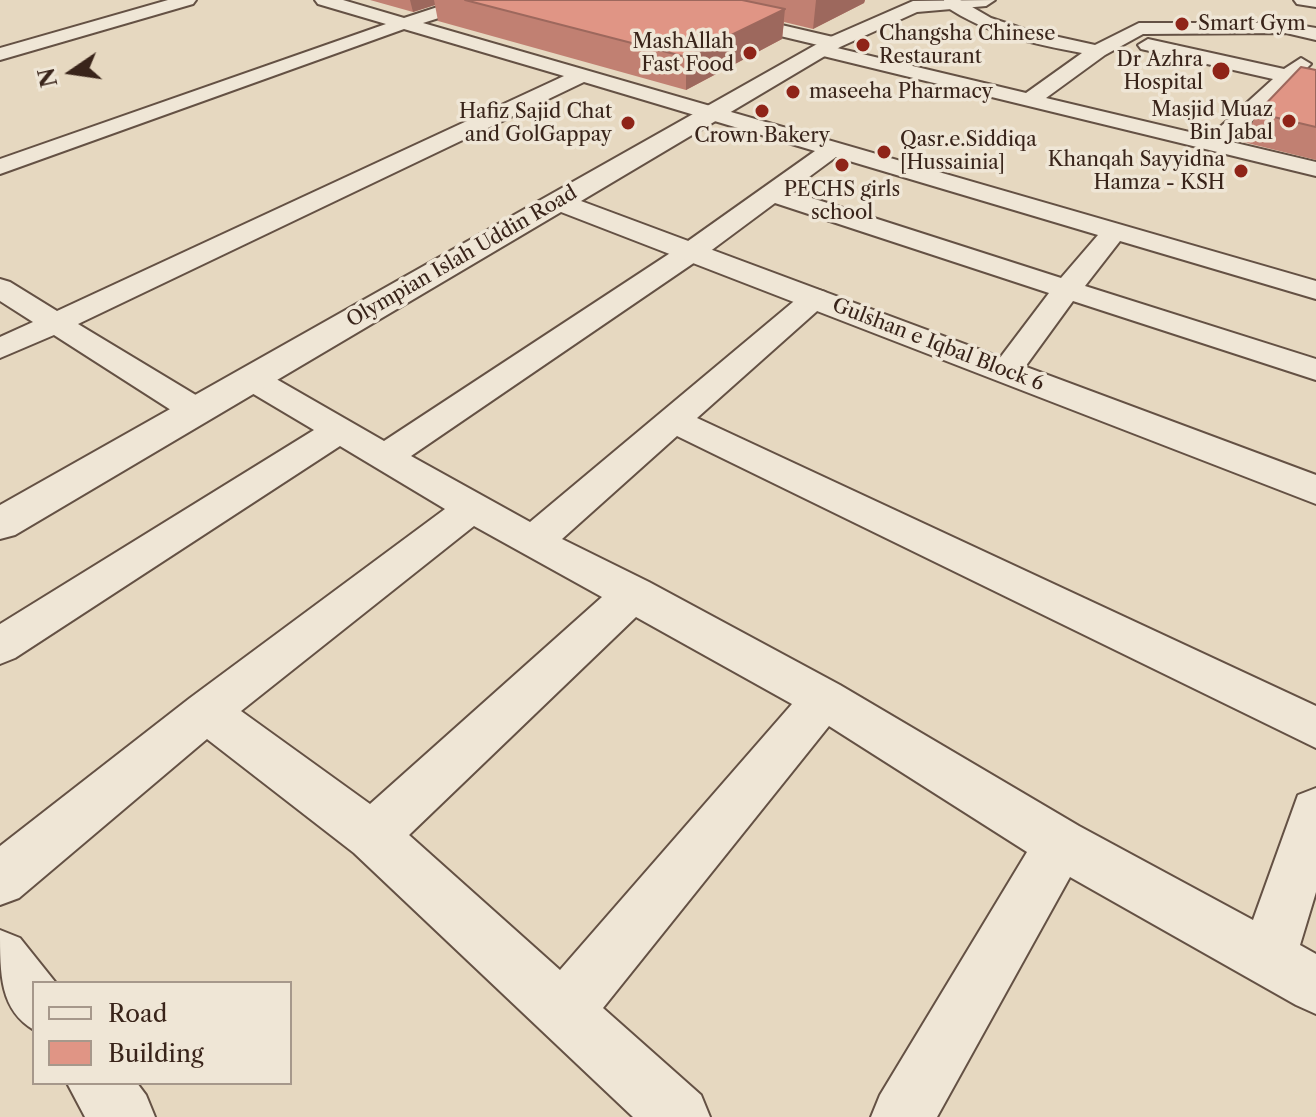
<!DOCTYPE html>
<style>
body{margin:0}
#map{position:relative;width:1316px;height:1117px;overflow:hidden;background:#e6d8c0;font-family:"Libre Caslon Text",serif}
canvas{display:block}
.legend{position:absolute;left:32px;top:981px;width:260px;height:104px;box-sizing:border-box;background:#efe6d6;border:2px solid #a6988b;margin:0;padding:10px 14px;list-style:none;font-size:24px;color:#39241a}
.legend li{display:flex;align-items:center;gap:16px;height:40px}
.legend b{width:40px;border:2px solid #a6988b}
.north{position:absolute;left:32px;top:32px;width:80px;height:80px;-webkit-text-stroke:6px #efe6d6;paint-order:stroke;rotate:257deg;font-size:22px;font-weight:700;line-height:32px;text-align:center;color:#39241a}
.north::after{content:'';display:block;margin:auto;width:28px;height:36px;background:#39241a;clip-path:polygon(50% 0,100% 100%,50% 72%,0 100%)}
</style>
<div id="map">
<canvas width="1316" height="1117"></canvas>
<ul class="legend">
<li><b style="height:10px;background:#efe6d6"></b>Road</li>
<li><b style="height:22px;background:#e09585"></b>Building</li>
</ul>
<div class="north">N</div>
</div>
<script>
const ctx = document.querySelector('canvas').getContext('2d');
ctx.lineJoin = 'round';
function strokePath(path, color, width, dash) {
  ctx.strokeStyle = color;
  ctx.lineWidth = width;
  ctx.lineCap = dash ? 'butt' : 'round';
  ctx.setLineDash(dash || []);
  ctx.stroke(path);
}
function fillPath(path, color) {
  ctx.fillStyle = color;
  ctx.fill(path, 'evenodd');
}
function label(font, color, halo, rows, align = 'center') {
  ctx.font = font + ' "Libre Caslon Text",serif';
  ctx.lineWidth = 7;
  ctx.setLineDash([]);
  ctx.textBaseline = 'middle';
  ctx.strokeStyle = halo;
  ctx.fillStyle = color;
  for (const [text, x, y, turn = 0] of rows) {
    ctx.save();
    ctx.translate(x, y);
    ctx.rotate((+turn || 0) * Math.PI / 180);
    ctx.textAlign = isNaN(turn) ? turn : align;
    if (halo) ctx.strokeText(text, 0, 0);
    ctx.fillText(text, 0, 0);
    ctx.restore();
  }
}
const minor = new Path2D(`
 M168,0h28l-3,4 -193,56v-12z
 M315,0h28l61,18 55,-18h27l-3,4 -60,19 893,258v18l-196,-58 -35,45 231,73v21l-243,-79 -56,77 -11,3 -11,-3 -5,-7 59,-78 -274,-90 -74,55 -290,198 119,66 275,-230 10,-3 10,3 5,6 -5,6 -128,114 619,288v42l-639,-312 -115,103 87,43 191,103 239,141 174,94 45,-125 18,-7v104l-16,53 16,9v60l-20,-9 -226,-128 -133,240h-66l9,-22 147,-243 -198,-126 -226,282 98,87 9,22h-77l-279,-264 -147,-114 -188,159 -19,7v-59l190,-148 255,-189 -105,-63 -325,212 -15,6v-40l314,-194 -74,-44 -4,-7 4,-7 12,-3 12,3 120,69 297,-195 134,-95 -231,-69 -506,242 131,79 5,8 -5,8 -12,3 -12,-3 -131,-84 -54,23v-21l33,-15 -33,-21v-22l10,3 47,29 507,-235 -160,-47 -404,145v-15l386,-135 -68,-20zM836,157l262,78 -37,43 -271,-87zM474,526l128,71 -232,207 -129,-93zM636,617l156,87 -232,266 -151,-135z
 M643,0h31l159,37 9,6 -5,5 189,45 56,-40c-49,-9 -95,-19 -137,-47l-1,-6h16l31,18 36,12 68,15 44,-22h147l30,5v12l-30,-7 -143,1 -38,21 -59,43 270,64v14l-501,-122 -3,-4 6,-5 -172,-41z
 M1294,0h22v7l-19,-3z
 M1148,39l136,30 17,-11 10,6 -76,74h-16l-3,-5 3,-5 54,-49 -132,-30 -3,-4z
 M0,930l20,8 36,45h-22v47c-34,-20 -34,-55 -34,-100z
 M67,1083h70l9,12 9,22h-70z`);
const tertiary = new Path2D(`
 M995,0l-9,6 -69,6 -77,35 -259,154 735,274v29l-755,-292 -546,323 -15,4v-34l826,-466 87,-38z`);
strokePath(minor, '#645144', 4);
strokePath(tertiary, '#645144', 4);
fillPath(minor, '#efe6d6');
fillPath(tertiary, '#efe6d6');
fillPath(new Path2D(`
 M370,0h495l-1,3 -51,26 -29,-7 -2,17 -96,51 -248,-69 -3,-16 -22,7z
 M1316,70v90l-73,-18 14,-29z`), '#c18072');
fillPath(new Path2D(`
 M410,0h24l1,5 -22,7z
 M816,0h49l-1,3 -51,26z
 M785,9l-3,30 -96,51v-33z`), '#9d685d');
const building = new Path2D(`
 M465,0h277l43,9 -99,48z
 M1301,67l15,3v57l-59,-14z`);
fillPath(building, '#e09585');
strokePath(building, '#9d685d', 2);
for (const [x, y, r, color] of [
 [1182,24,8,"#8f2418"],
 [863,45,8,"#8f2418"],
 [750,53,8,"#8f2418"],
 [1221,71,10,"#8f2418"],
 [793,92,8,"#8f2418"],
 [762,111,8,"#8f2418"],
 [1289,121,8,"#8f2418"],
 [628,123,8,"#8f2418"],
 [884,152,8,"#8f2418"],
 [842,165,8,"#8f2418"],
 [1241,171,8,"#8f2418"]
]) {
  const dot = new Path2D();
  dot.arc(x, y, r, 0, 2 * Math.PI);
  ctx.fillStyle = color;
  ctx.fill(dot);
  strokePath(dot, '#efe6d6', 3);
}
label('20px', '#39241a', '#efe6d6', [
 ["Smart Gym",1198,24,"left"],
 ["Changsha Chinese",879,34,"left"],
 ["Restaurant",879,57,"left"],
 ["MashAllah",734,42],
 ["Fast Food",734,65],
 ["Dr Azhra",1203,60],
 ["Hospital",1203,83],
 ["maseeha Pharmacy",809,92,"left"],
 ["Masjid Muaz",1273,110],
 ["Bin Jabal",1273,133],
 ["Hafiz Sajid Chat",612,112],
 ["and GolGappay",612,135],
 ["Crown Bakery",762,136,"center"],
 ["Qasr.e.Siddiqa",900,140,"left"],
 ["[Hussainia]",900,163,"left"],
 ["Khanqah Sayyidna",1225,160],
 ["Hamza - KSH",1225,183],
 ["PECHS girls",842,190,"center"],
 ["school",842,213,"center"]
], 'right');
label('20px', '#39241a', '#efe6d6', [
 ["Olympian Islah Uddin Road",462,257,-30],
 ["Gulshan e Iqbal Block 6",938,345,21]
]);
</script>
